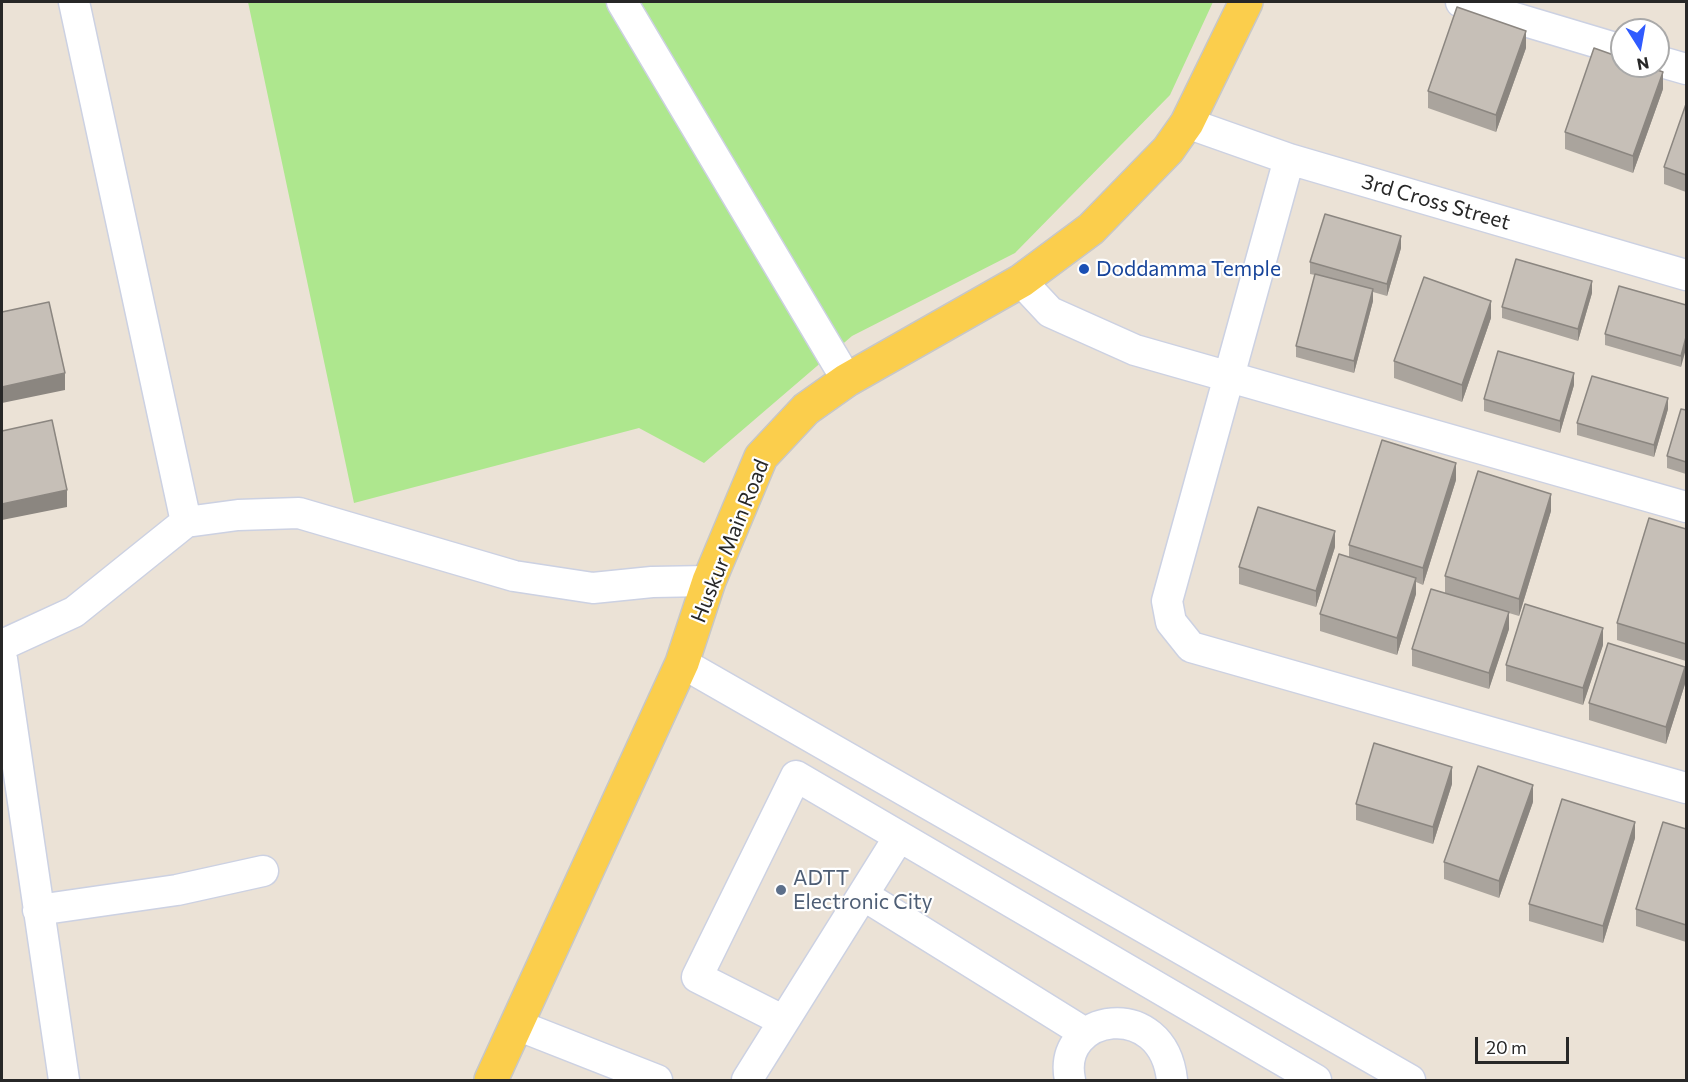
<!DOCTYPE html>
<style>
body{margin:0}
#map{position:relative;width:1688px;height:1082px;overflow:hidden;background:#ebe2d6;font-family:Commissioner,sans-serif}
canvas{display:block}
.frame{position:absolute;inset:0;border:3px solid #272727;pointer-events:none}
.north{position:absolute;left:1610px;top:18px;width:60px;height:60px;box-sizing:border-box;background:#fff;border:2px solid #a9a9a9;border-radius:50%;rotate:169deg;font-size:16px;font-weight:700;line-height:24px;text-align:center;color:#272727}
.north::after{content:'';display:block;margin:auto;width:21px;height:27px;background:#305bff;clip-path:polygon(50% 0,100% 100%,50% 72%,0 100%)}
.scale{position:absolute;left:1475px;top:1037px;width:94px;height:27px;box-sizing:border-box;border:3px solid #272727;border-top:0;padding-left:8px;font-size:18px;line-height:21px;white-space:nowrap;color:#272727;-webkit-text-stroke:4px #fff;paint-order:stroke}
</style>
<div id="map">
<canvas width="1688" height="1082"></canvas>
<div class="frame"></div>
<div class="north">N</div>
<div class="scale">20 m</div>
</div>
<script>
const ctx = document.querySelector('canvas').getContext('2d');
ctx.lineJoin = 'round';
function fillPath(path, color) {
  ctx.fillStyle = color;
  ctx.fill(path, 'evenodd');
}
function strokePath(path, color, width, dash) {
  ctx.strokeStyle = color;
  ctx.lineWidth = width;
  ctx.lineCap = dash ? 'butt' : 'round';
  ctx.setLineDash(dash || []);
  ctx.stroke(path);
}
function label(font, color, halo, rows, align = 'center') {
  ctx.font = font + ' Commissioner,sans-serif';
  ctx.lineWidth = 4.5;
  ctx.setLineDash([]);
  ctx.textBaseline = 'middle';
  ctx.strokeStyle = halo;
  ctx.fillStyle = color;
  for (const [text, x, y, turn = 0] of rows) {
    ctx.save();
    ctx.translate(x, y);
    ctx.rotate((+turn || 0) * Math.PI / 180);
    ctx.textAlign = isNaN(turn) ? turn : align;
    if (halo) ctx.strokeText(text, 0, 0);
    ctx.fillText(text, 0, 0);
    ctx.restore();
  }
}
fillPath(new Path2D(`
 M248,2h965l-43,93 -155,158 -163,83 -148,127 -65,-35 -285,75z`), '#aee78e');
const minor = new Path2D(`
 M74,2l112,520 52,-7 61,-2 215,63 79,12 59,-6 57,-1
 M622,2l225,378
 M1461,2l161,48
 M1658,61l28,8
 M1187,123l102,36 397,116
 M1289,159l-122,442 4,21 20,25 495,141
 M1021,281l29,31 85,38 551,157
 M2,645l72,-33 112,-90
 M2,659l62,421
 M682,663l728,417
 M863,895l222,138
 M38,910l139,-20 86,-19
 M784,1021l-87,-44 99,-201 520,304
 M517,1025l140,55
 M747,1080l152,-243
 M1070,1080c-14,-67 93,-84 102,0`);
const major = new Path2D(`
 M491,1080l191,-417 27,-82 52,-124 45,-48 41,-29 174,-99 70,-52 77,-79 19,-27 59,-121`);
strokePath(minor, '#ccd1e2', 33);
strokePath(major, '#c7c7c7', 36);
strokePath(minor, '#fff', 30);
strokePath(major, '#fbce4c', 33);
fillPath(new Path2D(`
 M1526,48l-30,84 -68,-24v-17z
 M1663,89l-30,84 -68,-24v-17z
 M1686,104v88l-22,-8v-17z
 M1401,248l-14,48 -14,-4v9l-19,72 -58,-16v-11l19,-71 -5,-1v-12z
 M1592,293l-14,48 -76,-23v-11z
 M1686,305l-5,62 -76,-22v-11z
 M1491,318l-29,84 -68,-24v-17z
 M1574,385l-14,48 -76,-22v-12z
 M1668,409l-14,48 -77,-22v-12z
 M1686,410v64l-19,-6v-12z
 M1456,480l-33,105 -7,-3v12l-19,61 -77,-24v-17l29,-57v-12z
 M1551,511l-32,105 -10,-3v16l-20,60 -77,-23v-17l33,-56v-17z
 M1686,529v132l-69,-21v-17z
 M1335,547l-19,60 -77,-23v-17z
 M1603,645l-20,60 -77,-24v-16z
 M1685,684l-19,60 -77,-24v-17z
 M1452,784l-19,60 -77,-24v-16z
 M1533,802l-34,96 -55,-19v-17z
 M1686,829v113l-50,-16v-17z
 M1635,838l-32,105 -74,-22v-17z`), '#aaa49d');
fillPath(new Path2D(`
 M1526,31v17l-30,84v-17z
 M1663,72v17l-30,84v-17z
 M1401,236v12l-14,48v-12z
 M1592,281v12l-14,48v-12z
 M1373,289v12l-19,72v-12z
 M1491,301v17l-29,84v-17z
 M1686,337v12l-5,18v-11z
 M65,373v17l-63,13v-16z
 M1574,373v12l-14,48v-12z
 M1668,398v11l-14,48v-12z
 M1456,463v17l-33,105v-17z
 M67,490v17l-65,13v-16z
 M1551,494v17l-32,105v-17z
 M1335,531v16l-19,60v-16z
 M1416,578v16l-19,61v-17z
 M1509,612v17l-20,60v-16z
 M1603,628v17l-20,60v-17z
 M1685,667v17l-19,60v-17z
 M1452,767v17l-19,60v-17z
 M1533,785v17l-34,96v-17z
 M1635,822v16l-32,105v-17z`), '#8b8680');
const building = new Path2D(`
 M1457,7l69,24 -30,84 -68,-24z
 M1594,48l28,10v8h24l17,6 -30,84 -68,-24z
 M1686,104v71l-22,-8z
 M1325,214l76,22 -14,48 -77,-22z
 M1516,259l76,22 -14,48 -76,-22z
 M1315,274l58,15 -19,72 -58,-15z
 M1424,277l67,24 -29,84 -68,-24z
 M1619,286l67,19v32l-5,19 -76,-22z
 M49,302l16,71 -63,14v-75z
 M1498,351l76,22 -14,48 -76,-22z
 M1592,376l76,22 -14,47 -77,-22z
 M1681,409l5,1v52l-19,-6z
 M52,420l15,70 -65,14v-73z
 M1382,440l74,23 -33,105 -74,-23z
 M1478,471l73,23 -32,105 -74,-23z
 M1258,507l77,24 -19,60 -77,-24z
 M1649,518l37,11v115l-69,-21z
 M1339,554l77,24 -19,60 -77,-24z
 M1431,589l78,23 -20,61 -77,-24z
 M1525,604l78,24 -20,60 -77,-23z
 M1608,643l77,24 -19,60 -77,-24z
 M1374,743l78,24 -19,60 -77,-23z
 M1478,766l55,19 -34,96 -55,-19z
 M1562,799l73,23 -32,104 -74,-22z
 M1663,822l23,7v96l-50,-16z`);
fillPath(building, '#c6bfb7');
strokePath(building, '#8b8680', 1.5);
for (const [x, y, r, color] of [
 [1084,269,6,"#1a4fb4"],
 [781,890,6,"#5c6f8a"]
]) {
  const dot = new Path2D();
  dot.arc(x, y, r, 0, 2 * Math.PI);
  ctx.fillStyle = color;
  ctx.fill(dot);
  strokePath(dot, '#fff', 2);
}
label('21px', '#272727', '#fff', [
 ["3rd Cross Street",1436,202,16],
 ["Huskur Main Road",730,541,-68]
]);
label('21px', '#164399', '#fff', [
 ["Doddamma Temple",1096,269]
], 'left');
label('21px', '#4e5e75', '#fff', [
 ["ADTT",793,878],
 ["Electronic City",793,902]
], 'left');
</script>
